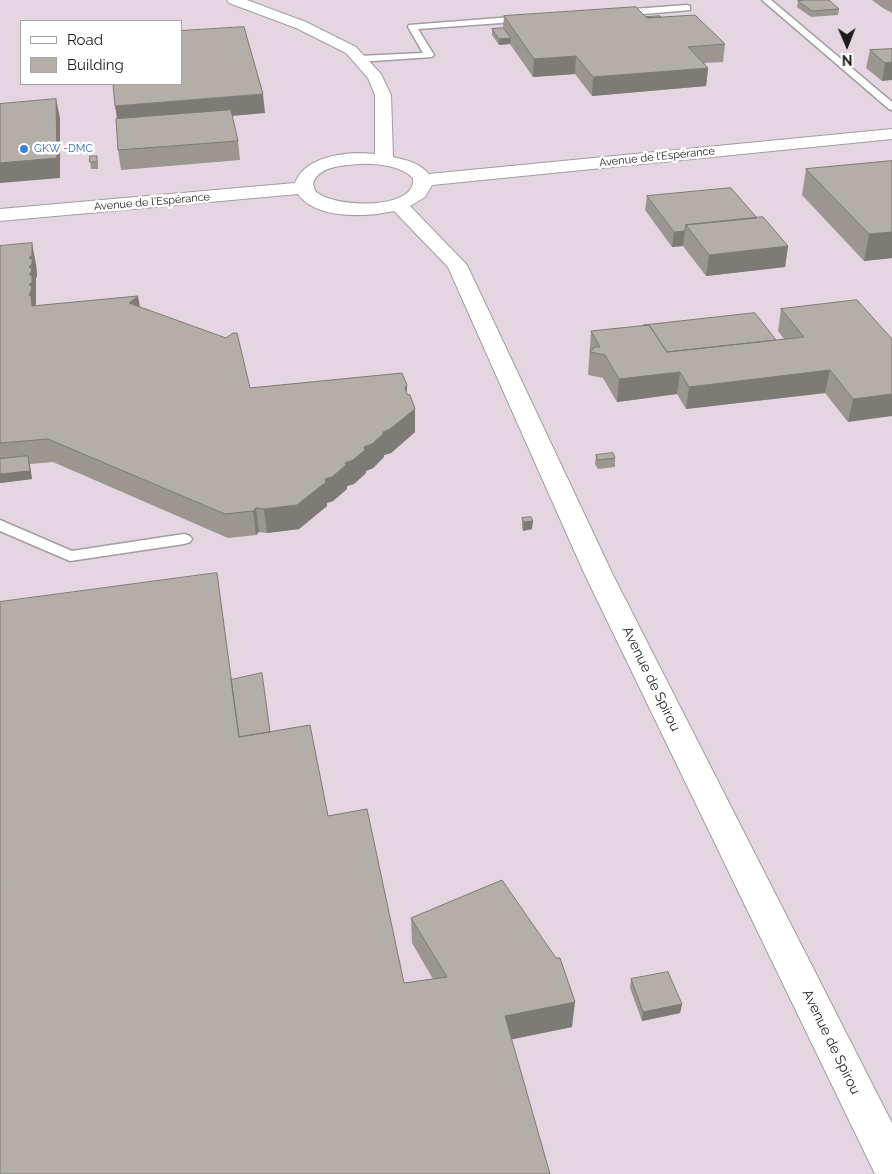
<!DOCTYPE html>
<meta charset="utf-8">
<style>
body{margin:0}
#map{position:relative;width:892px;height:1174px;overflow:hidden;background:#ece9e2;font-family:Raleway,sans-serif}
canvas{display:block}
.legend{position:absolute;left:20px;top:20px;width:162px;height:65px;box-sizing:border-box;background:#fff;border:1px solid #a4a4a4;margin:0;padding:6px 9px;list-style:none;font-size:15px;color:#1b1b1b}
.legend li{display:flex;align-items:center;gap:10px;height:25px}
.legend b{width:25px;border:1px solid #a4a4a4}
.north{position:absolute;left:822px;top:20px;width:50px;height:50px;-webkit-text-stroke:4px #fff;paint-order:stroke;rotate:179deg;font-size:14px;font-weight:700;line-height:20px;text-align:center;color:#1b1b1b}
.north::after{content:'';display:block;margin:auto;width:18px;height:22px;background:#1b1b1b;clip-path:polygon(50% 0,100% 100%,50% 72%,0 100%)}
</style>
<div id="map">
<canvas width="892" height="1174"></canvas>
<ul class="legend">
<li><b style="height:6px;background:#fff"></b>Road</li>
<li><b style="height:14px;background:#b4aea8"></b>Building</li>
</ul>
<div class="north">N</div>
</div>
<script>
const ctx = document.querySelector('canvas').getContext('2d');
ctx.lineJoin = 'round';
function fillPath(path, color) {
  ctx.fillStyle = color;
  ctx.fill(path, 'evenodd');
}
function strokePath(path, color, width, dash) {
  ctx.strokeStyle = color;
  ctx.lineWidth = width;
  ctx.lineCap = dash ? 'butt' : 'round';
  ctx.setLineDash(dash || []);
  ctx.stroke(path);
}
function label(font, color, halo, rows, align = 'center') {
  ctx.font = font + ' Raleway,sans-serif';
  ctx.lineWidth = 5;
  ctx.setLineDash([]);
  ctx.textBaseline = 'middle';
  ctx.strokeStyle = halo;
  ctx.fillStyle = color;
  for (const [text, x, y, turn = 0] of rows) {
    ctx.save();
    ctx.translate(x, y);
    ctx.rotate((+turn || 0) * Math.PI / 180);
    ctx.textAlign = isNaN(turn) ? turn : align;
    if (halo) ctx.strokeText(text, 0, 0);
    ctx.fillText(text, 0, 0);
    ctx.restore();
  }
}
fillPath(new Path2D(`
 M0,0h892v1174h-892zM21,21h160v63h-160z`), '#e4d5e1');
const service = new Path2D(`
 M762,0h9l121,102v8l-3,-1z
 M687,5l3,1v4l-70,6 -4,-3 4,-3z
 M525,16l3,1v4l-110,8 16,26 -2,2 -73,5 -5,-3 5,-3 64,-3 -15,-26 1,-2z
 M0,520l72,31 112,-17 6,2 2,3 -2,3 -6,2 -114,17 -70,-30z`);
const minor = new Path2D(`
 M227,0h20l59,22 50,25 25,27 10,21 2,62c14,3 26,6 36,17l463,-45v10l-460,46 -7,12 -15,9 57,59 146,310 279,548v51h-17l-290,-599 -137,-308 -54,-56c-27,6 -78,9 -96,-17l-298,27v-12l295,-26c10,-28 54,-32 80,-29v-59l-7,-17 -22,-25 -50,-25 -67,-25zM360,164c17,-1 41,2 53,14 5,32 -79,31 -98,13l-2,-8c6,-17 31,-18 47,-19z`);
strokePath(service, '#9f9f9f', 3);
strokePath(minor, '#9f9f9f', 2);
fillPath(service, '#fff');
fillPath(minor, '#fff');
fillPath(new Path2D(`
 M872,0h20v13l-9,-5z
 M798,1l41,8 -1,6 -27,2 -14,-10z
 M504,16l157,1 64,27 -2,18 -19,1 4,5 -2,18 -114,10 -17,-22 -42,3 -23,-33 -11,1 -7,-10v-6l11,-1z
 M892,49l-10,32 -16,-13 4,-18z
 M265,113l-33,3 6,25 2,19 -119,10 -3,-20 -1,-31z
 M90,156l8,6v7h-7z
 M892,161v97l-28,3 -62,-66 4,-26z
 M647,196l110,22 31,28 -3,21 -79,9 -23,-30 -11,1 -27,-37z
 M0,246l36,18 1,12 -1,2v28l104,1 110,81 157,-3v9l8,38 -24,21 -7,2v2l-11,11 -7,3v2l-12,11 -7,2v3l-14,12 -6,2v3l-28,23 -32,4 -8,-1 -3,3 -28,3 -175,-76 -23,2 2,15 -32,4z
 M781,309l111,30 -44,83 -23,-29 -139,16 -9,-15 -60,8 -14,-24 -15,-3 3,-44 185,9 8,-1 -6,-8z
 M596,455l19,3v9l-17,2 -3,-5z
 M522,518l10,11 -9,2 -1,-4z
 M231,680l39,52 58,84 76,167 29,-4 -21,-36 -1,-25 161,109 -60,12 -512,135z
 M631,979l51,25 -2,9 -38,8 -12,-33z`), '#9b9690');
fillPath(new Path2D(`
 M511,38l-1,6 -11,1v-6z
 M576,56l-1,18 -42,3 1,-18z
 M892,62v18l-10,1 3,-18z
 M708,68l-2,18 -114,10 1,-19z
 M263,94l2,19 -147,12 -3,-19z
 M56,99l4,19v60l-60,5v-20z
 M685,231l-2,15 -11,1 2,-15z
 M892,232v26l-28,3 5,-27z
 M32,243l4,21 1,12 -1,2v25l-1,1 1,3 -1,7 -6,-19v-37z
 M788,246l-3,21 -79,9 3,-21z
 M138,296l4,22 -13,-15z
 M830,370l-5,23 -139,16 3,-22z
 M680,372l-3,22 -60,8 2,-23z
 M407,385v23l-2,-21z
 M892,394v22l-44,6 5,-23z
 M415,409v23l-24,21 -7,2v2l-11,11 -7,3v2l-12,11 -7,2v3l-14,12 -6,2v3l-28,23 -32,4 -3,-24 61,-30 58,-47z
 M28,456l4,23 -32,4v-9z
 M256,508l3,24 -3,3 -3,-24z
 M533,521l-1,8 -9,2 1,-9z
 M575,1002l-3,25 -68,14 1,-25z
 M682,1004l-2,9 -38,8 1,-9z`), '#7e7a76');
const building = new Path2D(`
 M806,0h23l10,9 -27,2 -14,-10z
 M636,7l11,11 48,-3 30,29 -37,3 20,21 -115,9 -17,-21 -42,3 -30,-43z
 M660,16l1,1 -14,1 -1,-1z
 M244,27l19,67 -148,12 -2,-22h68v-53z
 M503,28l8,10 -12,1 -7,-10z
 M892,49v13l-7,1 -15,-13z
 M56,99l1,59 -57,5v-59z
 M231,110l7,31 -120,9 -2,-31z
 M90,156h7v6h-7z
 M892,161v71l-23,2 -63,-65z
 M731,188l26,30 -71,7 -1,6 -11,1 -27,-36z
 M763,217l25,29 -79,9 -23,-30z
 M32,243v12l-3,3 3,1v5l-3,3 3,1 -1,5 -2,1 3,2v6l-3,3 3,1 -1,5 -2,4 2,1 1,10 106,-10 -9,7 97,35 7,-5h4l13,55 152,-15 5,12 -2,2 2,7 3,1 5,14 -25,20 -7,3v2l-11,10 -8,3 1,3 -12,10 -8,3 1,2 -14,12 -7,2 1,3 -29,23 -33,4 -8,-1 -3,3 -28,3 -177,-75 -48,4v-197z
 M857,300l35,39v55l-39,5 -23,-29 -141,17 -9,-15 -61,7 -14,-24 -15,-3 5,-5h5l-9,-16 58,-6 18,27 137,-15 -23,-28z
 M755,313l21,27 -109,12 -18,-27h-5z
 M613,453l2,5 -17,2 -2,-5z
 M28,456l2,15 -30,3v-15z
 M531,517l2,4 -9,1 -2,-4z
 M217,573l22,164 71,-12 18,91 39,-7 37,174 43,-6 -36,-59 91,-38 54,78h4l15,44 -70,14 45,158h-550v-572z
 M262,673l8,59 -31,5 -8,-57z
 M668,972l14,32 -39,8 -12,-33z`);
fillPath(building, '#b4aea8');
strokePath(building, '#7e7a76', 1);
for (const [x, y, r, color] of [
 [24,149,5,"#3f7fe0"]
]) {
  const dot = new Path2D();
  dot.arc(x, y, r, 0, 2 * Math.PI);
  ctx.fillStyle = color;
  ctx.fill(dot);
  strokePath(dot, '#fff', 2);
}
label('11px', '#366cbe', '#fff', [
 ["GKW -DMC",34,149]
], 'left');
label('11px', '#1b1b1b', '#fff', [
 ["Avenue de l'Espérance",657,157,-6],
 ["Avenue de l'Espérance",152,202,-5]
]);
label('14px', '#1b1b1b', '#fff', [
 ["Avenue de Spirou",651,679,64],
 ["Avenue de Spirou",831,1042,64]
]);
</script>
